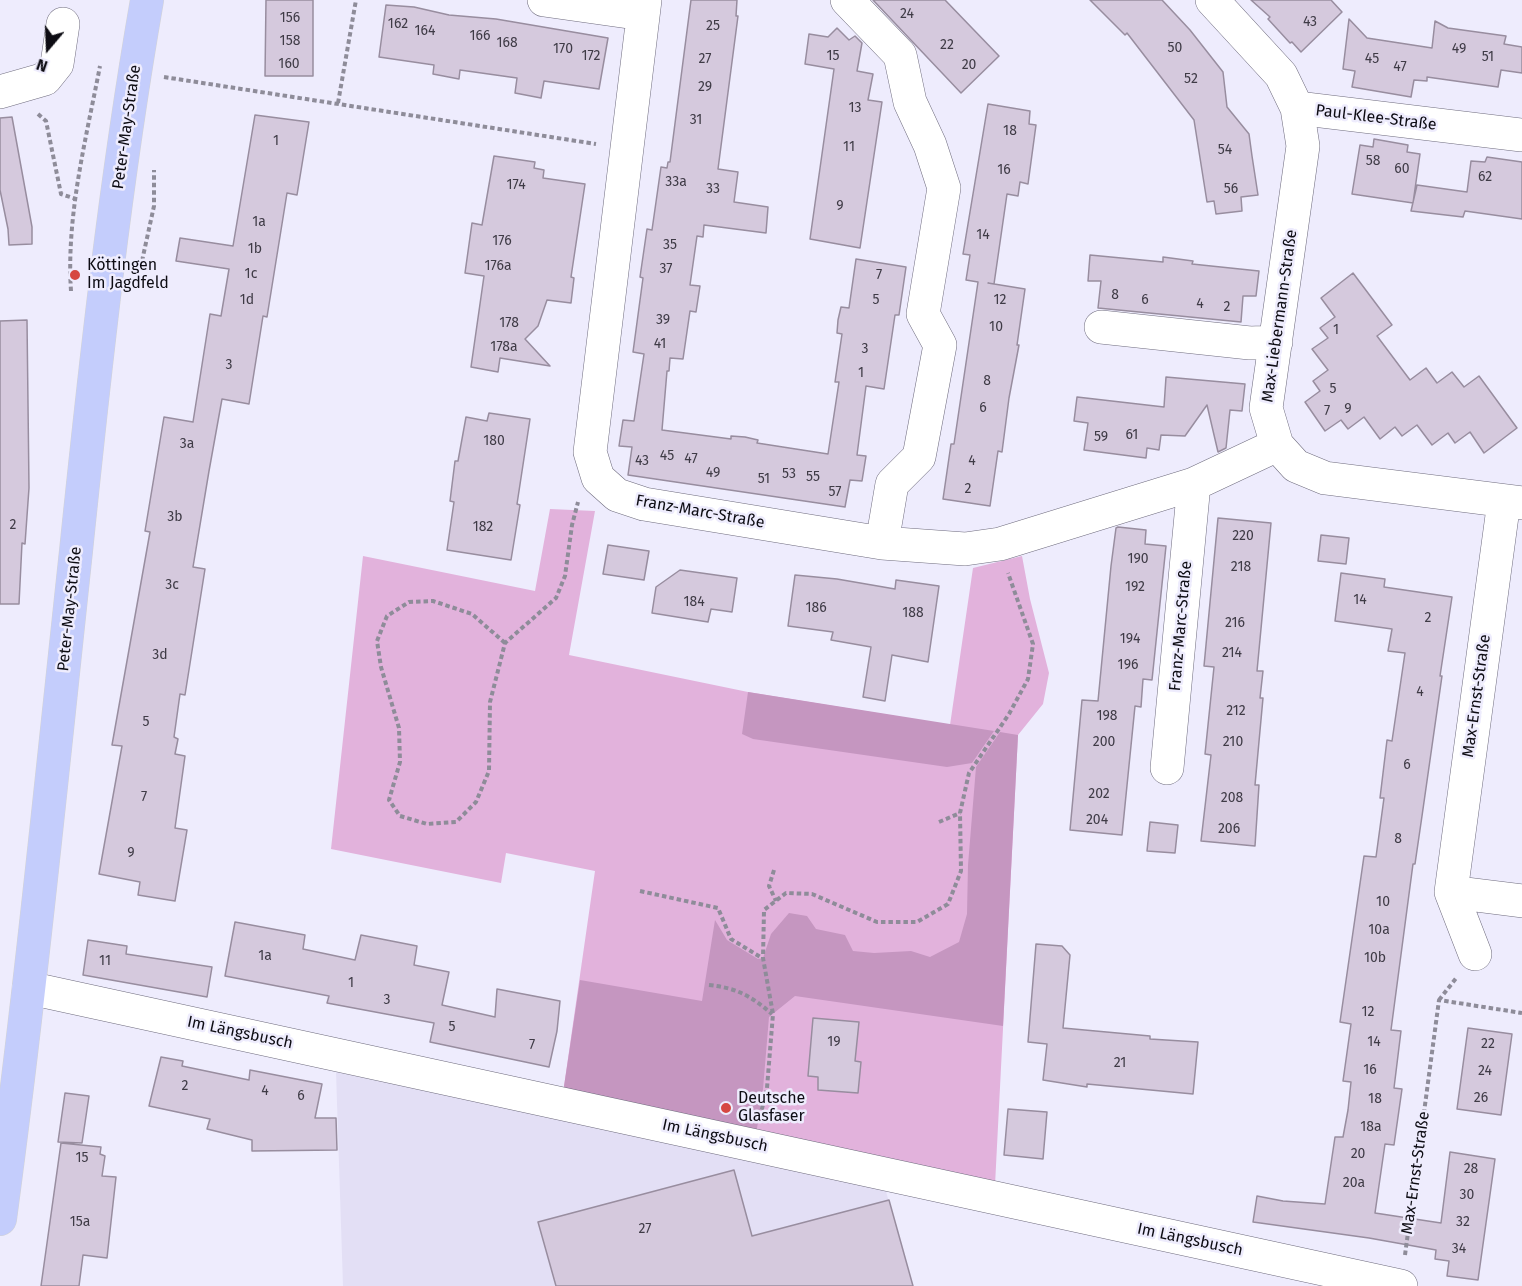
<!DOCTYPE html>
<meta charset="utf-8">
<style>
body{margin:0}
#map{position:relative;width:1522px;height:1286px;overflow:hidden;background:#eeecfd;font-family:"Fira Sans",sans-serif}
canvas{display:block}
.north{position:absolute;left:18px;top:18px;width:60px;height:60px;-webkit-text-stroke:4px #eeecfd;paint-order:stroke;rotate:199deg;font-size:16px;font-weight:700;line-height:24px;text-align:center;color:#0d0c13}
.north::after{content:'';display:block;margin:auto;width:21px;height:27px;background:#0d0c13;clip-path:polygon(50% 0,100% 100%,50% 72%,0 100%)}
</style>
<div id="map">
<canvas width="1522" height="1286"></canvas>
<div class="north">N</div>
</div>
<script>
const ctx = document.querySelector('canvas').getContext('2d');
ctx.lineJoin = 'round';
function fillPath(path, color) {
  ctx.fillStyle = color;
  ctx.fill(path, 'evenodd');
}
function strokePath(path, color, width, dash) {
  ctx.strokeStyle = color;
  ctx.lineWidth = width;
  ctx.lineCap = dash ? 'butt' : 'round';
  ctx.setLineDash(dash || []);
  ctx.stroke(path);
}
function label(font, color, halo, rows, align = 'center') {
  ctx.font = font + ' "Fira Sans",sans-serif';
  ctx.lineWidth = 5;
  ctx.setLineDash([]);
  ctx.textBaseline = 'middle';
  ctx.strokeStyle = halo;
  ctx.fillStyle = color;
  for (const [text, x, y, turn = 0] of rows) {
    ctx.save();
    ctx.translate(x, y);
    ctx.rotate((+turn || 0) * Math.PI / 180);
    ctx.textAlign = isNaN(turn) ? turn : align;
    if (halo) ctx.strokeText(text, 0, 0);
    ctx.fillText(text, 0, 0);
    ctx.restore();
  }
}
fillPath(new Path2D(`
 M336,1072l549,116 28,98h-570z`), '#e3dff5');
fillPath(new Path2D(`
 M550,509l45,2 -26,144 179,37 202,33 23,-157 49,-12 8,43 19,74 -6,31 -25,31 -23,450 -432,-92 32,-222 -89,-18 -5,30 -170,-34 32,-293 172,35z`), '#e2b2dc');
fillPath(new Path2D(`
 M748,692l246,39 -22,32 -25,4 -194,-28 -11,-5z
 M1000,732l18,3 -15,291 -208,-30 -26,21 -6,72 -7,46 -193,-42 17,-113 122,21 13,-81 12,20 31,19 5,-1 8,-24 18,-21 18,3 9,13 29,6 8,16 21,2 37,-2 19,6 29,-15 8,-28 1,-49 8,-98z`), '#c596c0');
const building = new Path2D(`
 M266,0h47v76h-48z
 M691,0h46l-1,16h2l-20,153 20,3 -4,30 34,5 -2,26 -62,-8 -1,12 -6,-1 -7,49 10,1 -4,26 -6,-1 -7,48 -13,-1 -1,13h-2l-5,59 69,9v-3l14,1 13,3 -1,3 71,11 11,-72h-4l7,-48 -5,-1 1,-13 3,-13 8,1 7,-49 50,8 -7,48h-4l-11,74 -18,-3 -9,69 9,1 -4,25 -12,-1 -5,27 -217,-32 4,-28 -13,-1 4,-26 11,1 10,-67 -11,-2 10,-74 -3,-1 7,-48 5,1 9,-63 6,1 1,-6h2z
 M873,0h72l54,56 -38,37z
 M1090,0h72l28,30 33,42 4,35 22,27 3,22 6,39 -17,2 1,14 -26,3 -2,-13 -7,1 -13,-82 -67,-87 -2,2z
 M1251,0h80l11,12 -41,40 -9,-10 -2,1 -22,-24 2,-2z
 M386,5l28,2 35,8 47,4 112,19 -9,51 -55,-8 -3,17 -26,-5 2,-15 -57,-8 -1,9 -26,-5 1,-9 -55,-8z
 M1349,19l18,19 65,10 3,-27 13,7 58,8 -2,8 18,3v26l-21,-3 -3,17 -71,-10v4l-13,-1 -3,17 -59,-10 3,-16 -12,-2z
 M837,28l12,12 6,-4 7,7 -5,28 16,3 -5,26 14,2 -22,146 -50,-9 24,-170 -29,-5 4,-30 19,3z
 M988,104l42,7 -1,13 7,1 -8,59 -8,-2 -2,14 -11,-2 -13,90 -6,-1 37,6 -8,56h2l-10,53 -7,54 -4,-1 -8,55 -47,-7 8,-55h3l24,-162 -12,-2 4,-25 -7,-1z
 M255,115l54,7 -12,73 -10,-2 -20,124 -4,-1 -14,88 -27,-5 -13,72 -16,96 12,2 -20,126 -5,-1 -6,43 4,2 -3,15 10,2 -10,72 12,2 -12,71 -37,-6 2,-13 -41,-8 23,-128 -10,-1 38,-213 -5,-1 19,-114 29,5 17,-108 11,2 8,-47 -53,-8 4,-23 53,8z
 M12,117l20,110v17l-23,1 -1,-16 -8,-39v-72z
 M1374,139l34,6 -1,7 13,2 -7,49 -61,-9 8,-49 13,2z
 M494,156l41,6 -1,6 10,2 -1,8 42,6 -14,93 3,1 -3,25 -24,-3 -9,26 -13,13 25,27 -50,-8 -2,14 -27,-5 13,-91 -19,-3 7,-50 10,2z
 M1487,157l35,5v57l-57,-8 -2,6 -52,-6 6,-26 50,7 4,-31 14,1z
 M1090,255l73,7v-5l30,4 -1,3 67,7 -3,25h-13l-2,26 -143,-14 3,-27h-13z
 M1353,273l39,52 -15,11 33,44 16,-12 11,15 15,-11 12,15 15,-11 38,52 -33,25 -14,-21 -15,11 -7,-10 -16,12 -15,-20 -15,11 -7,-9 -15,12 -16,-22 -16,12 -7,-9 -16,11 -20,-29 15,-11 -7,-10 15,-11 -16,-21 16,-11 -8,-10 15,-11 -14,-19z
 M27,320l2,168 -4,56 -3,-1 -3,61h-19v-283z
 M1166,377l79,7 -3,27 -12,-1 -4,38 -8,4 -11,-47 -22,31 -24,-1 -2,15 -12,-2 -1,10 -62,-8 4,-27 -14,-2 3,-24 87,10z
 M489,413l41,6 -13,85 3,1 -9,55 -64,-10 7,-48 -4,-1 5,-40h3l8,-44 21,4z
 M1218,518l53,5 -14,148h6l-3,27h3l-8,87h4l-4,61 -54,-5 10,-86 -6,-1 9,-87 -10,-1z
 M1118,527l28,3 -1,14 21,2 -14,134 -9,-1 -2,28 -6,-1 -13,129 -52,-5 12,-130 16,1 13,-135 5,-38z
 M1321,535l28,3 -3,26 -28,-3z
 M608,545l41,6 -5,29 -41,-6z
 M680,570l57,8 -5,34 -21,-3 -3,13 -56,-9 4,-26z
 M1341,573l44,6 -1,8 68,10 -12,79h2l-20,140 -7,48h-2l-22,166 10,1 -7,57 8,1 -8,56 -9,-1 -10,69 66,10 9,-71 45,7 -17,121 -31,-4 2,-15 -14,-2 1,-9 -67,-12 -116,-16 4,-26 26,5 42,3 10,-67h8l5,-27 3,-28 -8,-1 8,-57 -11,-2 24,-166 12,1 8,-59h-4l7,-58 5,1 13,-88 -17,-2 4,-22 -57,-8z
 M795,575l42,4 58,10 1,-9 43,6 -11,76 -36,-7 -7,46 -22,-4 8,-50 -40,-7 2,-8 -45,-6z
 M1150,822l28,3 -3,28 -28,-2z
 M235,922l70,13 -2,14 52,11 6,-25 56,11 -3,19 35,7 -7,33 53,12 2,-28 63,12 -3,30 -8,36 -119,-25 4,-19 -107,-20 2,-7 -104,-20z
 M88,940l39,6 -1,8 86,13 -5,30 -124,-22z
 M1036,944l26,2 8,9 -7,73 87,8v3l48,3 -5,52 -106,-10v3l-44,-7 4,-36 -19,-2z
 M813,1018l46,4 -4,39 6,1 -3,31 -40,-3v-13l-10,-1z
 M1468,1028l44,6 -11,81 -44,-6z
 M161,1057l22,4 -1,5 67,14 1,-10 72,14 -7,34h21l1,32 -85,1v-11l-45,-11 3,-10 -61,-13z
 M65,1093l24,3 -7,47 -24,-1z
 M1008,1109l39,3 -4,47 -39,-4z
 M61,1143l40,4 -1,7 5,2 -3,20 14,1 -9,81 -24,-3 -4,31h-38z
 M734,1170l18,66 137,-36 24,86h-357l-18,-64z`);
fillPath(building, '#d5c9dd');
strokePath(building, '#988d9f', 1.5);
const minor = new Path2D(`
 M544,0l99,14
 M645,0l-55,452 8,26 19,17 27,9 238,39 83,6 35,-5 194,-60 83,-39
 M847,0l53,55 10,47 20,43 14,43 -21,126 17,31 -21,112 -27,27 -10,59
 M1212,0l69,75 16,33 6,38 -37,262 11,37 19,21 29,12 197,25
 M0,92l45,-13 12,-15 6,-40
 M1297,108l225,27
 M1101,327l149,16 26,-1
 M1167,768l27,-284
 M1451,892l71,9
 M1475,954l-24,-62 53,-391
 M29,988l1372,298`);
const major = new Path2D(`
 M0,1219c30,-222 52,-445 76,-668 19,-184 39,-368 71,-551`);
strokePath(minor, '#6f6c7e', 34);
strokePath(major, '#d3d3d5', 34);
strokePath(new Path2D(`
 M164,77l432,67
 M338,103l18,-103
 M38,114l8,7 15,73 15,5
 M142,261l12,-55v-36
 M71,291c-5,-75 15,-152 29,-225
 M505,643l-33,-29 -39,-13 -24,1 -22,14 -10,25 4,26 18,61 1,34 -11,38 11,16 27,8 29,-2 20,-20 13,-31 1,-69 15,-59 51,-45 9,-22 7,-51 6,-23
 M939,822l21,-9
 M774,870l-5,16 7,15
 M640,891l78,17 13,31 31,19
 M709,985c28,3 42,11 63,29
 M1439,1000l18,-23
 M760,1117l7,-29 6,-74 -10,-56 1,-48 22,-17 26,1 65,28h40l31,-18 13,-33 -1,-58 9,-40 40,-59 19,-35 5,-35 -25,-71
 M1405,1255l34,-255 83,13`), '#8e8c99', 4, [4.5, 3]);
strokePath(minor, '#fff', 33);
strokePath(major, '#c4cdfc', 33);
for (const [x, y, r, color] of [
 [75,275,6,"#d64742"],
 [726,1108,6,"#d64742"]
]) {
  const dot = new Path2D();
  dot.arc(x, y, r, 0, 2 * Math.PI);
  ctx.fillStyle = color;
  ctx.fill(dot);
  strokePath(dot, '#eeecfd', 2);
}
label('14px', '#3f3b46', null, [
 ["24",907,14],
 ["156",290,18],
 ["43",1310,22],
 ["162",398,24],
 ["25",713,26],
 ["164",425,31],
 ["166",480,36],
 ["158",290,41],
 ["168",507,43],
 ["22",947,45],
 ["50",1175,48],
 ["170",563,49],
 ["49",1459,49],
 ["172",591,56],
 ["15",833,56],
 ["51",1488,57],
 ["27",705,59],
 ["45",1372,59],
 ["160",289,64],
 ["20",969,65],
 ["47",1400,67],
 ["52",1191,79],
 ["29",705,87],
 ["13",855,108],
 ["31",696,120],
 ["18",1010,131],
 ["1",276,141],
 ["11",849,147],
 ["54",1225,150],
 ["58",1373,161],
 ["60",1402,169],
 ["16",1004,170],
 ["62",1485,177],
 ["33a",676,182],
 ["174",516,185],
 ["33",713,189],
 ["56",1231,189],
 ["9",840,206],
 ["1a",259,222],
 ["14",983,235],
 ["176",502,241],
 ["35",670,245],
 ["1b",255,249],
 ["176a",498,266],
 ["37",666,269],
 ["1c",251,274],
 ["7",879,275],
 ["8",1115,295],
 ["1d",247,300],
 ["5",876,300],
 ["12",1000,300],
 ["6",1145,300],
 ["4",1200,304],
 ["2",1227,307],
 ["39",663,320],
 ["178",509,323],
 ["10",996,327],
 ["1",1336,330],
 ["41",660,344],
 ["178a",504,347],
 ["3",865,349],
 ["3",229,365],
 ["1",861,373],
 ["8",987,381],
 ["5",1333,389],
 ["6",983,408],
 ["9",1348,409],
 ["7",1327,411],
 ["61",1132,435],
 ["59",1101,437],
 ["180",494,441],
 ["3a",187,444],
 ["45",667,456],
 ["47",691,459],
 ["43",642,461],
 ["4",972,461],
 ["49",713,473],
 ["53",789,474],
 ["55",813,477],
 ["51",764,479],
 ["2",968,489],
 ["57",835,492],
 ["3b",175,517],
 ["2",13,525],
 ["182",483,527],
 ["220",1243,536],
 ["190",1138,559],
 ["218",1241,567],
 ["3c",172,585],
 ["192",1135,587],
 ["14",1360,600],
 ["184",694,602],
 ["186",816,608],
 ["188",913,613],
 ["2",1428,618],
 ["216",1235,623],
 ["194",1130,639],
 ["214",1232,653],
 ["3d",160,655],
 ["196",1128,665],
 ["4",1420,692],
 ["212",1236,711],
 ["198",1107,716],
 ["5",146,722],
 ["200",1104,742],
 ["210",1233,742],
 ["6",1407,765],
 ["202",1099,794],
 ["7",144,797],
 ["208",1232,798],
 ["204",1097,820],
 ["206",1229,829],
 ["8",1398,839],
 ["9",131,853],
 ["10",1383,902],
 ["10a",1379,930],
 ["1a",265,956],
 ["10b",1375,958],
 ["11",105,961],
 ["1",351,983],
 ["3",387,1000],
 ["12",1368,1012],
 ["5",452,1027],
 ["19",834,1042],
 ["14",1374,1042],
 ["22",1488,1044],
 ["7",532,1045],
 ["21",1120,1063],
 ["16",1370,1070],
 ["24",1485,1071],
 ["2",185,1086],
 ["4",265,1091],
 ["6",301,1096],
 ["26",1481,1098],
 ["18",1375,1099],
 ["18a",1371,1127],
 ["20",1358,1154],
 ["15",82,1158],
 ["28",1471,1169],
 ["20a",1354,1183],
 ["30",1467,1195],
 ["15a",80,1222],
 ["32",1463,1222],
 ["27",645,1229],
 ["34",1459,1249]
]);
label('16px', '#0d0c13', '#eeecfd', [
 ["Paul-Klee-Straße",1376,118,7],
 ["Peter-May-Straße",127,127,-82],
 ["Max-Liebermann-Straße",1280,316,-82],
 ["Franz-Marc-Straße",700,512,10],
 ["Peter-May-Straße",70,609,-84],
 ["Franz-Marc-Straße",1181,626,-85],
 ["Max-Ernst-Straße",1477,696,-82],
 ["Im Längsbusch",240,1033,12],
 ["Im Längsbusch",715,1136,12],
 ["Max-Ernst-Straße",1416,1173,-82],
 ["Im Längsbusch",1190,1240,12]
]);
label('16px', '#0d0c13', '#eeecfd', [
 ["Köttingen",87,266],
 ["Im Jagdfeld",87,284],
 ["Deutsche",738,1099],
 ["Glasfaser",738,1117]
], 'left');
</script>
